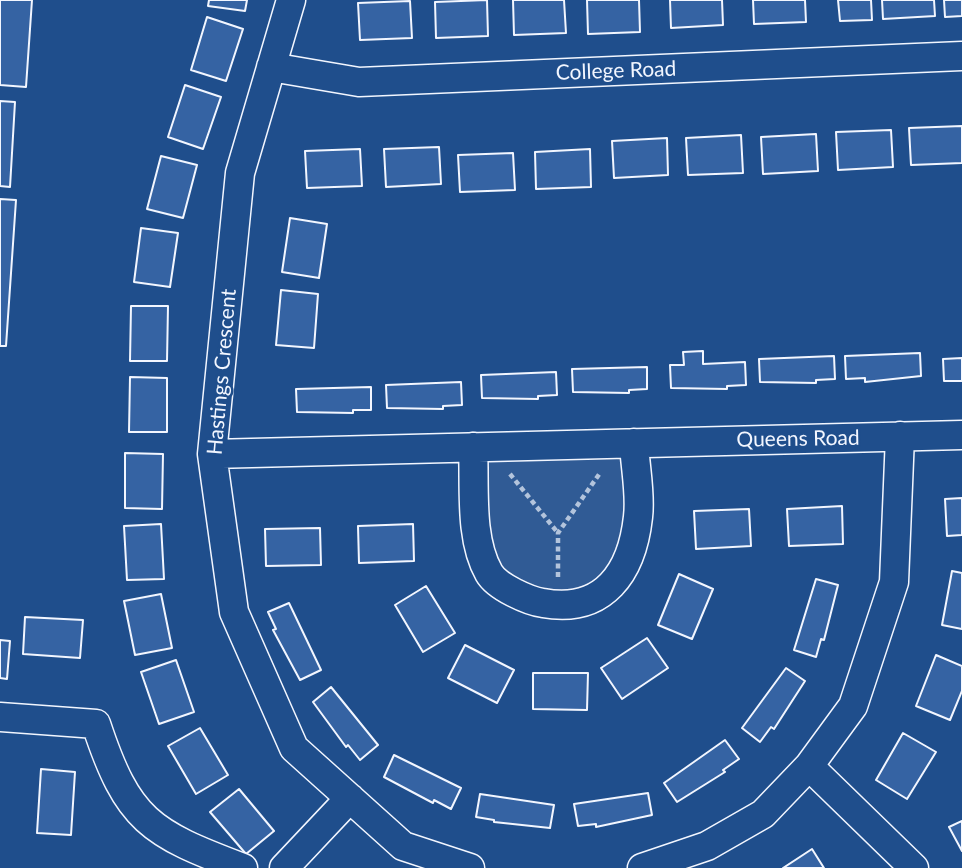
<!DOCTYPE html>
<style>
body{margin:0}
canvas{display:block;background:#1f4e8c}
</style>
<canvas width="962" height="868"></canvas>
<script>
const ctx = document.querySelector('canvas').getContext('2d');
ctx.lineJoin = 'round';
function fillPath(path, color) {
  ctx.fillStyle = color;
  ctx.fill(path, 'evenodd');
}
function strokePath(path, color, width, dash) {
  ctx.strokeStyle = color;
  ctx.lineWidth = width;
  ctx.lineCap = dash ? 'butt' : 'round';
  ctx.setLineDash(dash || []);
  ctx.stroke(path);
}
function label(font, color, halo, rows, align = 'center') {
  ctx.font = font + ' Lato,sans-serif';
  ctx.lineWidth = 5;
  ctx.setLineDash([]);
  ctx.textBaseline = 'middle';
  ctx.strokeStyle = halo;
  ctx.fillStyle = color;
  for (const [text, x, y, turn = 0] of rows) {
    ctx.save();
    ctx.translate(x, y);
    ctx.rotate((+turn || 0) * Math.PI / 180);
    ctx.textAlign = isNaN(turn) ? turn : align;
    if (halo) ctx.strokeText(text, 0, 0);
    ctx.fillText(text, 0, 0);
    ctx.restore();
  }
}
const built = new Path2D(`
 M634,443l-6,121 -59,43 -79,-32 -17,-128z`);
fillPath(built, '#305b95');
strokePath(built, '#a8bbd7', 2);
const building = new Path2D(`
 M0,0h32l-6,87 -26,-2z
 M209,0h38l-2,11 -37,-5z
 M487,0l1,36 -52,2 -1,-36z
 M513,0h51l2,33 -52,2z
 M587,0h52l1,32 -52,2z
 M670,0h52l1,25 -52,3z
 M753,0h52l1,22 -52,2z
 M838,0h33l1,20 -32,1z
 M882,0h52l1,16 -52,3z
 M944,0h18v16l-17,1z
 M410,1l2,37 -52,2 -2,-37z
 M207,17l36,12 -17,52 -35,-11z
 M185,85l36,12 -18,52 -35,-12z
 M0,101l15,1 -5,85 -10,-1z
 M962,126v37l-51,2 -2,-37z
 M891,130l2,37 -55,3 -2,-38z
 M816,134l2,37 -55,3 -2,-37z
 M741,135l2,38 -55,2 -2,-37z
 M667,138l1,37 -54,3 -2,-37z
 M439,147l2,37 -55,3 -2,-38z
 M360,149l2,37 -55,2 -2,-37z
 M590,149l1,38 -55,2 -1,-37z
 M513,153l2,37 -55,2 -2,-37z
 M161,156l36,9 -14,53 -36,-9z
 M0,199l16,1 -10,146h-6z
 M290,218l37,6 -8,54 -37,-6z
 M141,228l37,5 -8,54 -36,-5z
 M281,290l37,4 -4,54 -38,-3z
 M131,306h37l-1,55h-37z
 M703,351v13l42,-2 1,23 -19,1v3l-56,-1 -1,-23h14l-1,-13z
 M920,353l1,23 -56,6v-4l-19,1 -1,-23z
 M834,356l1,23 -19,1v3l-56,-1 -1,-23z
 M962,358v23h-18l-1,-22z
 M647,367v22l-18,1v3l-56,-1 -1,-23z
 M556,372l1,23 -19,1v3l-56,-1 -1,-23z
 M130,377l37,1v54h-38z
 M461,382l1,23 -19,1v3l-56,-1 -1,-23z
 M371,387v23h-18v3l-56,-1 -1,-23z
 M125,453l38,1 -1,55 -37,-1z
 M962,498v37l-15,1 -2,-37z
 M842,506l1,38 -54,2 -2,-37z
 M749,509l2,37 -55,3 -2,-38z
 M161,524l3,55 -37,1 -3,-54z
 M413,524l1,37 -55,2 -1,-37z
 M320,528l1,37 -55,1 -1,-37z
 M952,571l10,2v56l-20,-4z
 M679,574l34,15 -21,50 -34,-14z
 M816,579l22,6 -14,55 -3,-1 -5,18 -22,-7z
 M426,586l29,47 -32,19 -28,-47z
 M161,594l11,54 -37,7 -11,-54z
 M289,603l32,67 -21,10 -27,-50 3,-1 -8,-17z
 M25,617l58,3 -3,38 -57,-4z
 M647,638l21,30 -46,31 -21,-31z
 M0,640l10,1 -3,38 -7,-1z
 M465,645l49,25 -17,33 -49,-25z
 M936,655l26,11v25l-12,29 -34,-14z
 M176,660l18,52 -35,12 -18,-52z
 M786,668l19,13 -31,48 -3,-2 -11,15 -18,-14z
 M533,673h55l-1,37 -54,-1z
 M331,687l47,58 -18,15 -12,-15 -2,2 -33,-45z
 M200,728l28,47 -32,19 -28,-48z
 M903,733l33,19 -29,47 -31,-19z
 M725,740l14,19 -16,11 2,2 -48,30 -13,-19z
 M394,755l67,33 -10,21 -17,-9 -1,3 -49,-26z
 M41,769l34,3 -4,63 -34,-2z
 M239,789l35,42 -28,23 -36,-42z
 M648,793l4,22 -56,12v-3l-18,2 -4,-22z
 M480,794l74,11 -4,23 -56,-6v-2l-18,-3z
 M962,821v30l-13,-24z
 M812,849l12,19h-41z`);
fillPath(building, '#3563a3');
strokePath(building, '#f2f6ff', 2);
const street = new Path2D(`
 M291,0l-51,173 -28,281 22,158 60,136 109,98 67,22
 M271,67l88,15 603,-26
 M473,447c2,39 -4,91 16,126 8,14 40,28 54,30 61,11 89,-31 95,-86 3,-23 -3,-50 -4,-74
 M212,454l750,-19
 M0,717l96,7c32,97 54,109 147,144
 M809,766l105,102
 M284,868l66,-70
 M642,868l65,-22 56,-32 46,-48 44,-60 41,-124 6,-146`);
strokePath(street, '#f2f6ff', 31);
strokePath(new Path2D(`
 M510,474l48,59
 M558,577v-44l42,-60`), '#b3c4dc', 4.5, [5, 3.5]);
strokePath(street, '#1f4e8c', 28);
label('21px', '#f2f6ff', '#1f4e8c', [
 ["College Road",616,71,-2],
 ["Hastings Crescent",222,372,-85],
 ["Queens Road",798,439,-1]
]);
</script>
